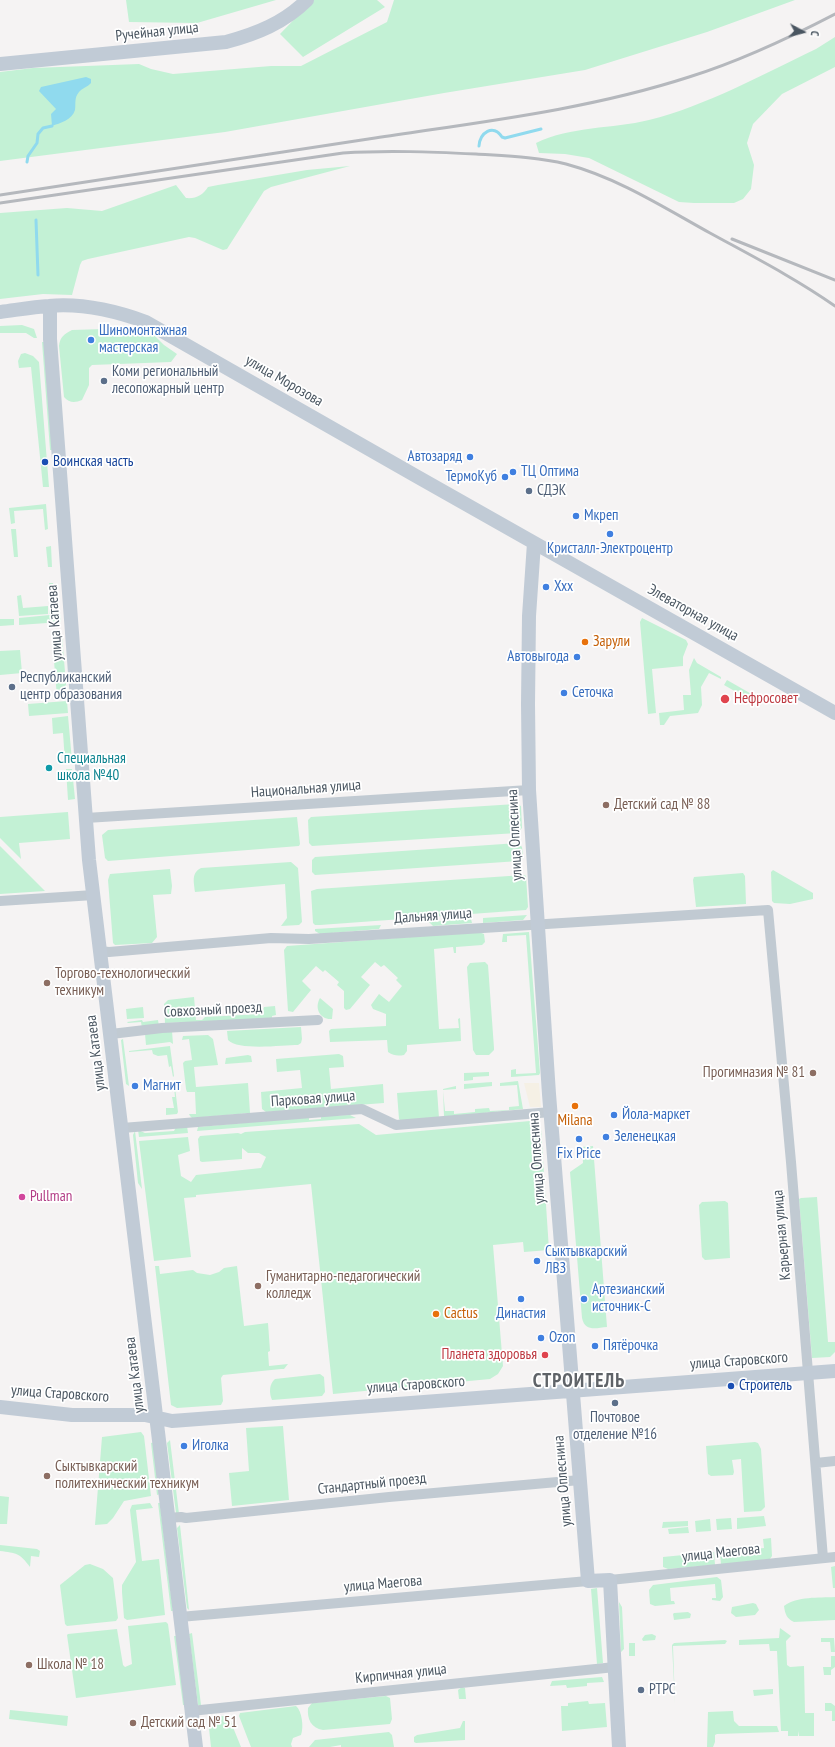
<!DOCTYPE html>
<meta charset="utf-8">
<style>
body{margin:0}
#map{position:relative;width:835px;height:1747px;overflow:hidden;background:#f5f3f3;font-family:"PT Sans Narrow",sans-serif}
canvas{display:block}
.north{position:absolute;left:783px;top:12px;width:40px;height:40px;-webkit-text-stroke:3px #fff;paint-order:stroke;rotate:97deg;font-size:11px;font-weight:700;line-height:16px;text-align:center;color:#4a5661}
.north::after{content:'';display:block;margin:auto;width:14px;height:18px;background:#4a5661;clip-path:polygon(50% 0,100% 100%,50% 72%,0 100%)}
</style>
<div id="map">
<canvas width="835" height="1747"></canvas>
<div class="north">С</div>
</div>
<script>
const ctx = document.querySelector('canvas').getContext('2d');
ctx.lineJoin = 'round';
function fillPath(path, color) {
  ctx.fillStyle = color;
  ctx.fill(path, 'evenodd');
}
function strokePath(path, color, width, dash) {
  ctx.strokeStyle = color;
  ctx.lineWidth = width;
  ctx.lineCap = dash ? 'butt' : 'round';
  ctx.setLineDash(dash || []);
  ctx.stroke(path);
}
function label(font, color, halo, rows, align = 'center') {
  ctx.font = font + ' "PT Sans Narrow",sans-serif';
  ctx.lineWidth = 3.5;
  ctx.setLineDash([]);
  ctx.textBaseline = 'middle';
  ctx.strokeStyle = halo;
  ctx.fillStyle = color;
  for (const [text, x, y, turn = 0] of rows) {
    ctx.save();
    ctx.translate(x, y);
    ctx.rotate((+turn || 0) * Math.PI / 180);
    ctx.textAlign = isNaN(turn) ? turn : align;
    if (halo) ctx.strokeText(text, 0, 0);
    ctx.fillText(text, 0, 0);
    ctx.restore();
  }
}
fillPath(new Path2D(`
 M126,0h150l-79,23 -68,-1z
 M313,0h64l8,7 -82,50 -23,-23z
 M394,0h401l-88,32 -122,38 -141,23 -219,39 -225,29v-89l33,-4 106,-4 12,5 22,5 98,-8h30l86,-44z
 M835,37v30l-53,27 -29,30 -6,19 7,22 -3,24 -8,10 -9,4h-40l-15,-1 -90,-44 -24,-4 -26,-1 -3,-10c35,-17 76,-14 113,-23 57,-14 114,-46 167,-71z
 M350,166l-79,21 -7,4 -37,58 -4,1 -28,-12 -6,-1 -101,22 -6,2 -2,4 -8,30 -29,-1 -43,5v-86l67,-5 35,3 74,-26 10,13c10,1 17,-3 22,-11l10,-2 89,-15z
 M22,325l12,4 3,9h-3l-8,-5h-26v-7z
 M136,328l13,2 15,15 13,9 -6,8 -79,3 -3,3v17l-7,15c-7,3 -13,3 -18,-3l-5,-51c1,-9 5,-12 13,-16z
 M42,342h6l8,108h-6z
 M25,353l8,3 6,6 10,125h-6l-12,-120 -12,1 -1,-7 3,-7z
 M46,504l2,25 -3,1 -2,-21 -29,2 1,12 -4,1 -2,-16z
 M11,529h5l2,28h-4z
 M51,546l1,21h-4l-2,-20z
 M49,583h4l3,30 -7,1v-8h2z
 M21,595l2,13 25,-2v8l-29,2 -2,-20z
 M60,614l1,8 -42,3v-7z
 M642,618l44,22 2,4 -5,13v9l-31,3 4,44 -8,1 -8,-92z
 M0,619h14v6l-14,1z
 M62,636l5,60 -10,1 -5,-60z
 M20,650l2,23 -22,2v-24z
 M694,658l3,5 24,14v2l-12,-6 -8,14 1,18 -4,8 -28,3 -6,9h-4l-1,-12 25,-3 -1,-15h8l-2,-25z
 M727,680l28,16 -3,5 -28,-16z
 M67,701l1,12 -39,3 -1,-12z
 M68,716l4,45 -7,1 -2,-29 -10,1 -1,-16z
 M66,769h6l3,30 -7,1z
 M516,804l5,2 1,22 -5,5 -205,13 -3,-3 -1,-23 3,-3z
 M68,812l2,27 -51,4 2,16 -21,-21v-21z
 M297,817l3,27 -1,2 -191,15 -3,-3 -3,-23 6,-5z
 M518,843l4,4 1,11 -4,3 -204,14 -3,-3v-12l3,-3z
 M0,846l45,45 -45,3z
 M291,862l7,6 4,54 -3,3 -18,1 6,-8 -2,-34 -90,8c-1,-10 -4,-19 6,-24z
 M170,869l2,17 -1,8 -18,1 4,42 -5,6 -37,2 -2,-2 -5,-63 2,-6z
 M773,870l40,23v6l-23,5 -16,-1 -2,-2 -1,-29z
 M743,873l2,3 1,28 -50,3 -3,-27 1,-3z
 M524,875l2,1 2,31 -2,3 -206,15h-5l-2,-2 -2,-32 6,-2z
 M527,915l-4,5 -40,3v-5z
 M471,919l1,4 -39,3 -4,-4z
 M381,925l-2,4 -59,5 -5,-3v-2z
 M479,932l5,2 1,8 -3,3 -26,2v6h-2l-1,-6 -19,2 5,80 20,-1 -1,-9 2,-1 1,23 -54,4v6l-3,4c-6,1 -10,1 -16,-3l-1,-12 -57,2 -1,-11 2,-2 55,-3v-12l-13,-5 -2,-4 8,-11 10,8 13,-16 -6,-6 2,-2 -14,-13 -3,2 -6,-5 -14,15 9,8 -20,24 -4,1 -2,-2v-17l-7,-6 2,-3 -14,-12 -2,2 -7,-6 -14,15 9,9 -18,22 -5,-1 -4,-61 3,-4z
 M529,932l11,141 -1,2 -28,2v-7l5,-1v5l20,-1 -10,-138 -19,1v6h-5l1,-8z
 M485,962l3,3 6,83v2l-5,5h-13l-3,-5 -6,-83 3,-4z
 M194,997l2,23h6l3,-3 57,-3 2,-7 11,-1 1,9 -4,1v3l-107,4 -1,-19 4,-4z
 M320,998l13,11 -1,10c-12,1 -18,-11 -12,-21z
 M143,1007l1,11 -17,1 -1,-10z
 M142,1020l1,2 15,-2 1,6 -17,2 -1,-6 -13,1 -1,-1z
 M301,1027l1,12 -1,4 -3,2c-15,0 -60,6 -70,-5l-1,-9z
 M172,1031l1,13 -3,-2 -24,3 -1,-11z
 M208,1035l5,4 5,26 -24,2 2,20 52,-4 2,30 -58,5 -2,-2 -1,-2h7l-1,-22h-8l-1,-3 -3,-26 2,-2 7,-1 -3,-21 -7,1 1,-4z
 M123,1039l6,47 -3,-2 -5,-44z
 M170,1046l4,30 -1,1 -2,-11 -2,1 -2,-12 -9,1 -5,-2 -1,-4 -23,2v-1z
 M339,1054l4,2 1,11 -15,1 2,21 52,-5 1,19 -118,9 -4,-3 -1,-17 41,-4 -2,-18 -23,2 -1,-13z
 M248,1055l3,1 1,6 -27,2 1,-6z
 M489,1072v4l-16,1v3l-9,1v-8z
 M518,1081l5,28 -79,8 -1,-28 13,-3v3l-13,1 2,21h9v3l21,-2v-3l14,-1 1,3 19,-1v-3l10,-1 -2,-21 -17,1v-3z
 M492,1082v4l-28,3v-5z
 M174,1087h1l3,25 -1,2 -11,1v-7h8l-2,-11h3z
 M437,1090l2,28 -38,3 -2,-2 -2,-26z
 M350,1115l6,3 -159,13 1,-4 111,-10v3l12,-1v-3z
 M530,1121l5,1 6,7 8,121 -25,2 -1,-10 -30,3 10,121 -5,8 -8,5 -157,15 -22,-210 -115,11v2l-12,1 7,59 -37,4 -15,-120 49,-4 2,14 -12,4 3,21 10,6 5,-7 65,-7 5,-11 -7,-4h-11l-6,-5v11l-40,3 -2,-1 -2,-22 2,-3 38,-3 3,1 4,-2 114,-8 17,11z
 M187,1126l1,7 -49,4 -1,-7 7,3 29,-2 2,-4z
 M135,1131l7,58 -4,-6 -5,-48z
 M593,1146l14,181c-11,1 -22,5 -25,-9l-12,-146 13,-9 -1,-16z
 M817,1197l11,145h7v10l-5,5 -18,1 -13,-159 2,-1z
 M725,1201l3,2 2,55 -25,2 -3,-3 -3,-52 3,-3z
 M155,1266h4l1,8 33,-4 4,3 13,2 9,-3 5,-4 13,-2 7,60 24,-3 2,28 -2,1 1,14 19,-2 -4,5h-3l-58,6 -2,3 2,23 -2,4 -44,3 -6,-3z
 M320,1374l4,3 1,15 -3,4 -50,4c-3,-7 -3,-16 3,-21z
 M283,1426l6,74 -57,6 -3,-33 20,-2 -3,-43z
 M141,1432l3,4 7,60 -27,5 -11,17 -6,6 -12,1 7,-88z
 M170,1440l9,74 -3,-1 -9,-70z
 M155,1442l5,52 -3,1 -6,-52z
 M755,1442l3,1 3,6 4,58 -4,4 -17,1 -3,-53 -9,1 2,12 -1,3 -22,1 -3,-2 -2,-28z
 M0,1496l9,1 -2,27h-7z
 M150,1503l3,5 -17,2 6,51 17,-2 6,56 -38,5 -3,-2 -2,-26v-7l14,-23 -6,-52 2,-5z
 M158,1503h2l13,108h-2z
 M764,1516l2,10 -29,3v-11z
 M731,1518l1,11 -15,1 -1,-11z
 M710,1519l1,12 -15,1 -1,-11z
 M688,1521v5l-26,2 1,-6z
 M180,1525l9,85 -2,-2 -10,-80z
 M688,1527l1,6 -20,1 -1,-5z
 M771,1538l1,18 -2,3 -49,6 -1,-13 44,-4 -1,-9z
 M0,1545l37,4 3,2 -1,6 -8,-1 -1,11c-10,-14 -14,-14 -30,-16z
 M714,1552l1,13 -47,4 -5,-2v-10z
 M90,1564l13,5 10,9 5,40 -2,3 -49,5 -2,-2 -5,-39 25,-20z
 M835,1566v22h-2l-2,-21z
 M717,1577l4,3 2,17 -3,4 -8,-1v-2h4l-1,-14 -45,4 1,13h3l1,3 -20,2 -5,-2 -1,-14 4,-5z
 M597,1588l6,75 -6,1 -6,-75z
 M835,1597v23l-41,2c-7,-3 -9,-8 -10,-16 13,-10 35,-8 51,-9z
 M619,1602l3,5 2,42 -3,3z
 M753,1603l3,1 3,6 -4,5 -19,2 -5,-4 1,-6z
 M688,1612l3,2 -1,4 -16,2 -1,-6 1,-1z
 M166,1622l2,2 8,61 -100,13 -9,-63 1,-1 49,-5 6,36 2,2 7,-3 -4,-38z
 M780,1628l11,8 -5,5 1,24 3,2 14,-1 1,47h9v23h-15v-5l-1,5h-10v-5h-7l-4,-80h-7l-1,-7 -30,1v-5l40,-2z
 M192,1633l9,72h-3l-9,-71z
 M652,1634l4,2 -1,4 -12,1 -1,-2 3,-4z
 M174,1636h3l8,69h-2z
 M821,1638h13l1,14h-4l-1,-10h-9z
 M725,1640l2,1 -2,3 -52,2 2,58 -3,-59 2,-2z
 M629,1643h6v13h-6z
 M831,1656h4v11l-4,3v5h-7l-1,-8h8z
 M602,1677l2,5 -17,1v3l-20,2 -1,-3 -16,1 2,-5z
 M462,1687l3,1 1,11h-7l-1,-9z
 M773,1689v5l-19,2 -1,-6z
 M386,1696l4,2 2,21 -2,5 -67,6c-12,-2 -16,-11 -15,-22l4,-5z
 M588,1701l1,3 16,-1 2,24 -45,4 -1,-25h7v-3z
 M825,1703h6l4,3v15h-3v-10h-7z
 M296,1706c6,5 8,21 5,29l-8,3 -2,6 1,3h-41l-12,-31 1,-3z
 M10,1710l58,6 -1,10 -58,-7z
 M733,1711l1,10 5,5h38l2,6 -62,2 -2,1v7l-2,5h-6l1,-35z
 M228,1715l13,32h-30l-3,-28z
 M463,1721h2v19l-49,3 -2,-1v-5l3,-2 43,-7z
 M389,1732l3,3 2,12h-53v-2l-11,2h-21l6,-7z`), '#c3f1d5');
fillPath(new Path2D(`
 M524,1083h15l2,24h-11z`), '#f5f0e5');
fillPath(new Path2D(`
 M86,77l5,2v4c-3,4 -9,5 -12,9 -5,6 -3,11 -4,18 -3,10 -15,13 -23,16l-1,-12 5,-5 -17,-18 2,-4z`), '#90daee');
strokePath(new Path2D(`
 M479,146c1,-13 14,-23 23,-9l3,1 36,-9
 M27,162l1,-6 9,-13 1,-9 5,-6 9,-2
 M36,220l2,55`), '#90daee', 3);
strokePath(new Path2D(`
 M86,818l443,-28
 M0,901l94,-6
 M100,951l9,1 162,-14 38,1 459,-29 23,252 32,396
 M111,1034l51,-6 156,-8
 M122,1128l240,-19 34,16 155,-13
 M816,1463l19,-2
 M168,1518l13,-1 5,1 203,-21 191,-17
 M610,1580l225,-23
 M180,1617l408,-36
 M191,1711l424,-44`), '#c1cad2', 10);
strokePath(new Path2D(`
 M0,64l226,-22c30,-8 58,-19 81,-42
 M50,306v33l39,521 107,887
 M0,312c16,-2 33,-5 49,-6 33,-3 67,5 97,16l270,154 419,237
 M534,543l-5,73 -1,88 1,86 20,304 39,487 22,-1 9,167
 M0,1407l72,8h73l27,6 663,-50`), '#c1cbd6', 14);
strokePath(new Path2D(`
 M0,195c125,-19 250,-38 375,-57 105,-16 212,-28 314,-61 51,-16 98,-38 146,-63
 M0,203l343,-50c45,-3 89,-1 133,1 30,2 61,3 90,10 52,14 97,43 144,69 42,23 85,45 125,73
 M732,239l103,41`), '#b5b8bd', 3);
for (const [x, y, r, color] of [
 [91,340,4,"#3f7fe0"],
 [104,381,4,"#5c6f8a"],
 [470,457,4,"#3f7fe0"],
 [45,462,4,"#1a4fb4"],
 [513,472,4,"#3f7fe0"],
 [505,477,4,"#3f7fe0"],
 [529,491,4,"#5c6f8a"],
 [576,516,4,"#3f7fe0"],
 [610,534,4,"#3f7fe0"],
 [546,587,4,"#3f7fe0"],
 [585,642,4,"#e8710a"],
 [577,657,4,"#3f7fe0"],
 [12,687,4,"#5c6f8a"],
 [564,693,4,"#3f7fe0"],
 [725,699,5,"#e0444e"],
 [49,768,4,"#0f9aa8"],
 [606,805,4,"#8d6e63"],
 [47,983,4,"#8d6e63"],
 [813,1073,4,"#8d6e63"],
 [135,1086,4,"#3f7fe0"],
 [575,1106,4,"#e8710a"],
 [614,1115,4,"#3f7fe0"],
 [606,1137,4,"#3f7fe0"],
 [579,1139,4,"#3f7fe0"],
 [22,1197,4,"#d1479c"],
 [537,1261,4,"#3f7fe0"],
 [258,1286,4,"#8d6e63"],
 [521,1299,4,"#3f7fe0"],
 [584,1299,4,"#3f7fe0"],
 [436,1314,4,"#e8710a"],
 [541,1338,4,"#3f7fe0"],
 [595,1346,4,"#3f7fe0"],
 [545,1355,4,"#e0444e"],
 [731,1386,4,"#1a4fb4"],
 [615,1403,4,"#5c6f8a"],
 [184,1446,4,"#3f7fe0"],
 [47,1476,4,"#8d6e63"],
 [29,1665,4,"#8d6e63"],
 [641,1690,4,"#5c6f8a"],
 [133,1723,4,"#8d6e63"]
]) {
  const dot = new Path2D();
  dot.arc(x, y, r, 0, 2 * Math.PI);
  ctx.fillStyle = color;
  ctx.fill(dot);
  strokePath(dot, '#fff', 1.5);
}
label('15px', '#4a5661', '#fff', [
 ["Ручейная улица",157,32,-6],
 ["улица Морозова",284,381,30],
 ["Элеваторная улица",693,613,29],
 ["улица Катаева",55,623,-94],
 ["Национальная улица",306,789,-4],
 ["улица Оплеснина",515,835,-93],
 ["Дальняя улица",433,916,-4],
 ["Совхозный проезд",213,1010,-3],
 ["улица Катаева",96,1053,-97],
 ["Парковая улица",313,1099,-4],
 ["улица Оплеснина",537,1158,-94],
 ["Карьерная улица",782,1235,-95],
 ["улица Старовского",739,1361,-4],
 ["улица Катаева",135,1375,-97],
 ["улица Старовского",416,1385,-4],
 ["улица Старовского",60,1394,4],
 ["улица Оплеснина",563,1481,-95],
 ["Стандартный проезд",372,1484,-6],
 ["улица Маегова",721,1553,-6],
 ["улица Маегова",383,1584,-5],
 ["Кирпичная улица",401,1674,-6]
]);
label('15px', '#366cbe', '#fff', [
 ["Шиномонтажная",99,331],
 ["мастерская",99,348],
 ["Автозаряд",462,457,"right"],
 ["ТЦ Оптима",521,472],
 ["ТермоКуб",497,477,"right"],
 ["Мкреп",584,516],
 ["Кристалл-Электроцентр",610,549,"center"],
 ["Xxx",554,587],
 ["Автовыгода",569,657,"right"],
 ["Сеточка",572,693],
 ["Магнит",143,1086],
 ["Йола-маркет",622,1115],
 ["Зеленецкая",614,1137],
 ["Fix Price",579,1154,"center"],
 ["Сыктывкарский",545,1252],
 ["ЛВЗ",545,1269],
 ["Артезианский",592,1290],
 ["источник-С",592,1307],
 ["Династия",521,1314,"center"],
 ["Ozon",549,1338],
 ["Пятёрочка",603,1346],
 ["Иголка",192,1446]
], 'left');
label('15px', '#4e5e75', '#fff', [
 ["Коми региональный",112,372],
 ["лесопожарный центр",112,389],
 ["СДЭК",537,491],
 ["Республиканский",20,678],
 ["центр образования",20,695],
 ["Почтовое",615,1418,"center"],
 ["отделение №16",615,1435,"center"],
 ["РТРС",649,1690]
], 'left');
label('15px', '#164399', '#fff', [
 ["Воинская часть",53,462],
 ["Строитель",739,1386]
], 'left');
label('15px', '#c56008', '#fff', [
 ["Зарули",593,642],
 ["Milana",575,1121,"center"],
 ["Cactus",444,1314]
], 'left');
label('15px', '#be3a42', '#fff', [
 ["Нефросовет",734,699],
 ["Планета здоровья",537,1355,"right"]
], 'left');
label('15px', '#0d838f', '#fff', [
 ["Специальная",57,759],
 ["школа №40",57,776]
], 'left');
label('15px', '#785e54', '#fff', [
 ["Детский сад № 88",614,805],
 ["Торгово-технологический",55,974],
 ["техникум",55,991],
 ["Прогимназия № 81",805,1073,"right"],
 ["Гуманитарно-педагогический",266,1277],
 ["колледж",266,1294],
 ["Сыктывкарский",55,1467],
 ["политехнический техникум",55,1484],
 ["Школа № 18",37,1665],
 ["Детский сад № 51",141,1723]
], 'left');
label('15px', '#b23c85', '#fff', [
 ["Pullman",30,1197]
], 'left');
ctx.letterSpacing = '1px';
label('bold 19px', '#5f6368', '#fff', [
 ["СТРОИТЕЛЬ",579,1382]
]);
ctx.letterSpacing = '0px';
</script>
